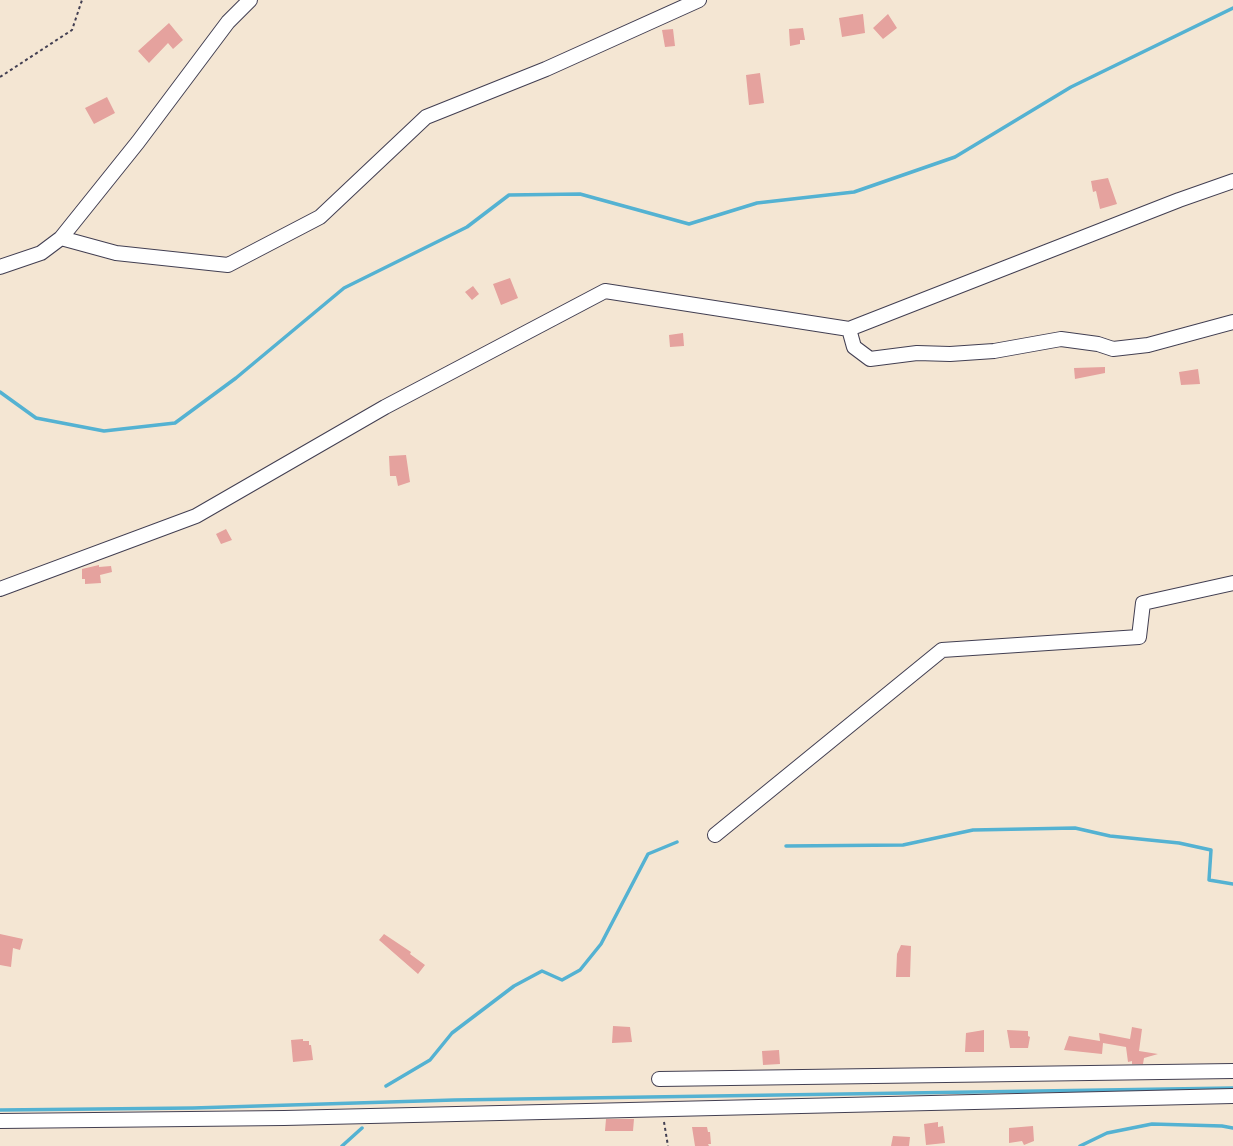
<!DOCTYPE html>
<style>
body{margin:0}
canvas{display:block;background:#f4e6d3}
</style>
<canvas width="1233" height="1146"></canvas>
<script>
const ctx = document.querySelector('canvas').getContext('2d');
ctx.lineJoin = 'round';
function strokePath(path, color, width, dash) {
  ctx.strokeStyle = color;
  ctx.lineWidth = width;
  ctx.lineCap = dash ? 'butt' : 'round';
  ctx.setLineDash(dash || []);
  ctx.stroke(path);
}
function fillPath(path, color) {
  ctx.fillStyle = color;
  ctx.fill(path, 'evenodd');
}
strokePath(new Path2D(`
 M0,392l36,26 68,13 71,-8 61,-45 108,-90 123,-61 42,-32 71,-1 109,30 68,-21 97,-11 101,-35 116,-70 162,-79
 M786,846l117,-1 70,-15 102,-2 35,8 69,7 32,7 -2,30 24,4
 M386,1086l44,-26 22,-27 62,-47 28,-15 20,9 18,-10 21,-26 47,-90 29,-12
 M0,1110l193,-2 261,-8 779,-12
 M342,1146l20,-18
 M1080,1146l27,-13 45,-9 70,2 11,2`), '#54b2d2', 3.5);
fillPath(new Path2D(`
 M863,14l2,19 -23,4 -3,-19z
 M888,14l9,14 -14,11 -10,-11z
 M169,23l14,17 -10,9 -5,-6 -19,20 -11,-12z
 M803,28l2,12h-5v4l-10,2 -1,-17z
 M673,29l2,17 -10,1 -3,-17z
 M760,73l4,30 -15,2 -3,-30z
 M107,97l8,16 -21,11 -9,-16z
 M1108,178l9,26 -17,5 -4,-18 -3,1 -2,-11z
 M510,278l8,20 -17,7 -8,-21z
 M473,286l6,8 -7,6 -7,-8z
 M683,333l1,13 -14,1 -1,-12z
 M1105,367v6l-30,6 -1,-11z
 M1198,369l2,15 -19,1 -2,-13z
 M406,455l4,27 -12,4 -2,-10h-6l-1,-20z
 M226,529l6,11 -11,4 -5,-10z
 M99,565v2l12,-1 1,6 -12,3 1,8 -16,1v-5h-3v-10z
 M0,934l23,5 -3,11 -7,-2 -2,19 -11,-2z
 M384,934l27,18 -1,2 15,11 -7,9 -39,-34z
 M901,945l10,1 -1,31h-14l1,-23z
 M613,1026l17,1 2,15 -20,1z
 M1132,1027l10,2 -3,22 19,3 -14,4 -1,6h-11v-3l-4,1 -2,-15 -23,-4 -1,11 -38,-4 5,-14 31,5 -1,-8 31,6z
 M984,1030v22h-19l1,-19z
 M1007,1030l21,1v5l2,1 -2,11h-18z
 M303,1039v2h6v4h2l2,15 -20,2 -2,-22z
 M779,1050l1,14 -17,1 -1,-14z
 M606,1119h28l-1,12h-28z
 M938,1122v5l5,-1 2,17 -19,2 -2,-21z
 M1033,1126l1,15 -10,4 -2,-4 -13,2v-15z
 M692,1127h15l1,5h2l1,12h-3l1,2h-14z
 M893,1136l17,1 -1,9h-18z`), '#e5a29e');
const street = new Path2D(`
 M61,238l55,15 112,12 92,-48 106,-100 120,-48 153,-69
 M0,267l41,-14 20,-15 77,-96 90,-120 22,-22
 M849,329l5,18 16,12 47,-6 33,1 44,-3 67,-12 37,5 15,5 35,-4 85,-23
 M0,589l196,-73 189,-109 220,-116 244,38 330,-129 54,-19
 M715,835l227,-185 197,-13 4,-34 90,-20
 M659,1079l574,-8
 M0,1121l284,-3 949,-22`);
strokePath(street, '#423f52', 16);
strokePath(new Path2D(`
 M0,77l72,-47 10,-30
 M664,1122l4,24`), '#423f52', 2, [3, 3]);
strokePath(street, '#fff', 14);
</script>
